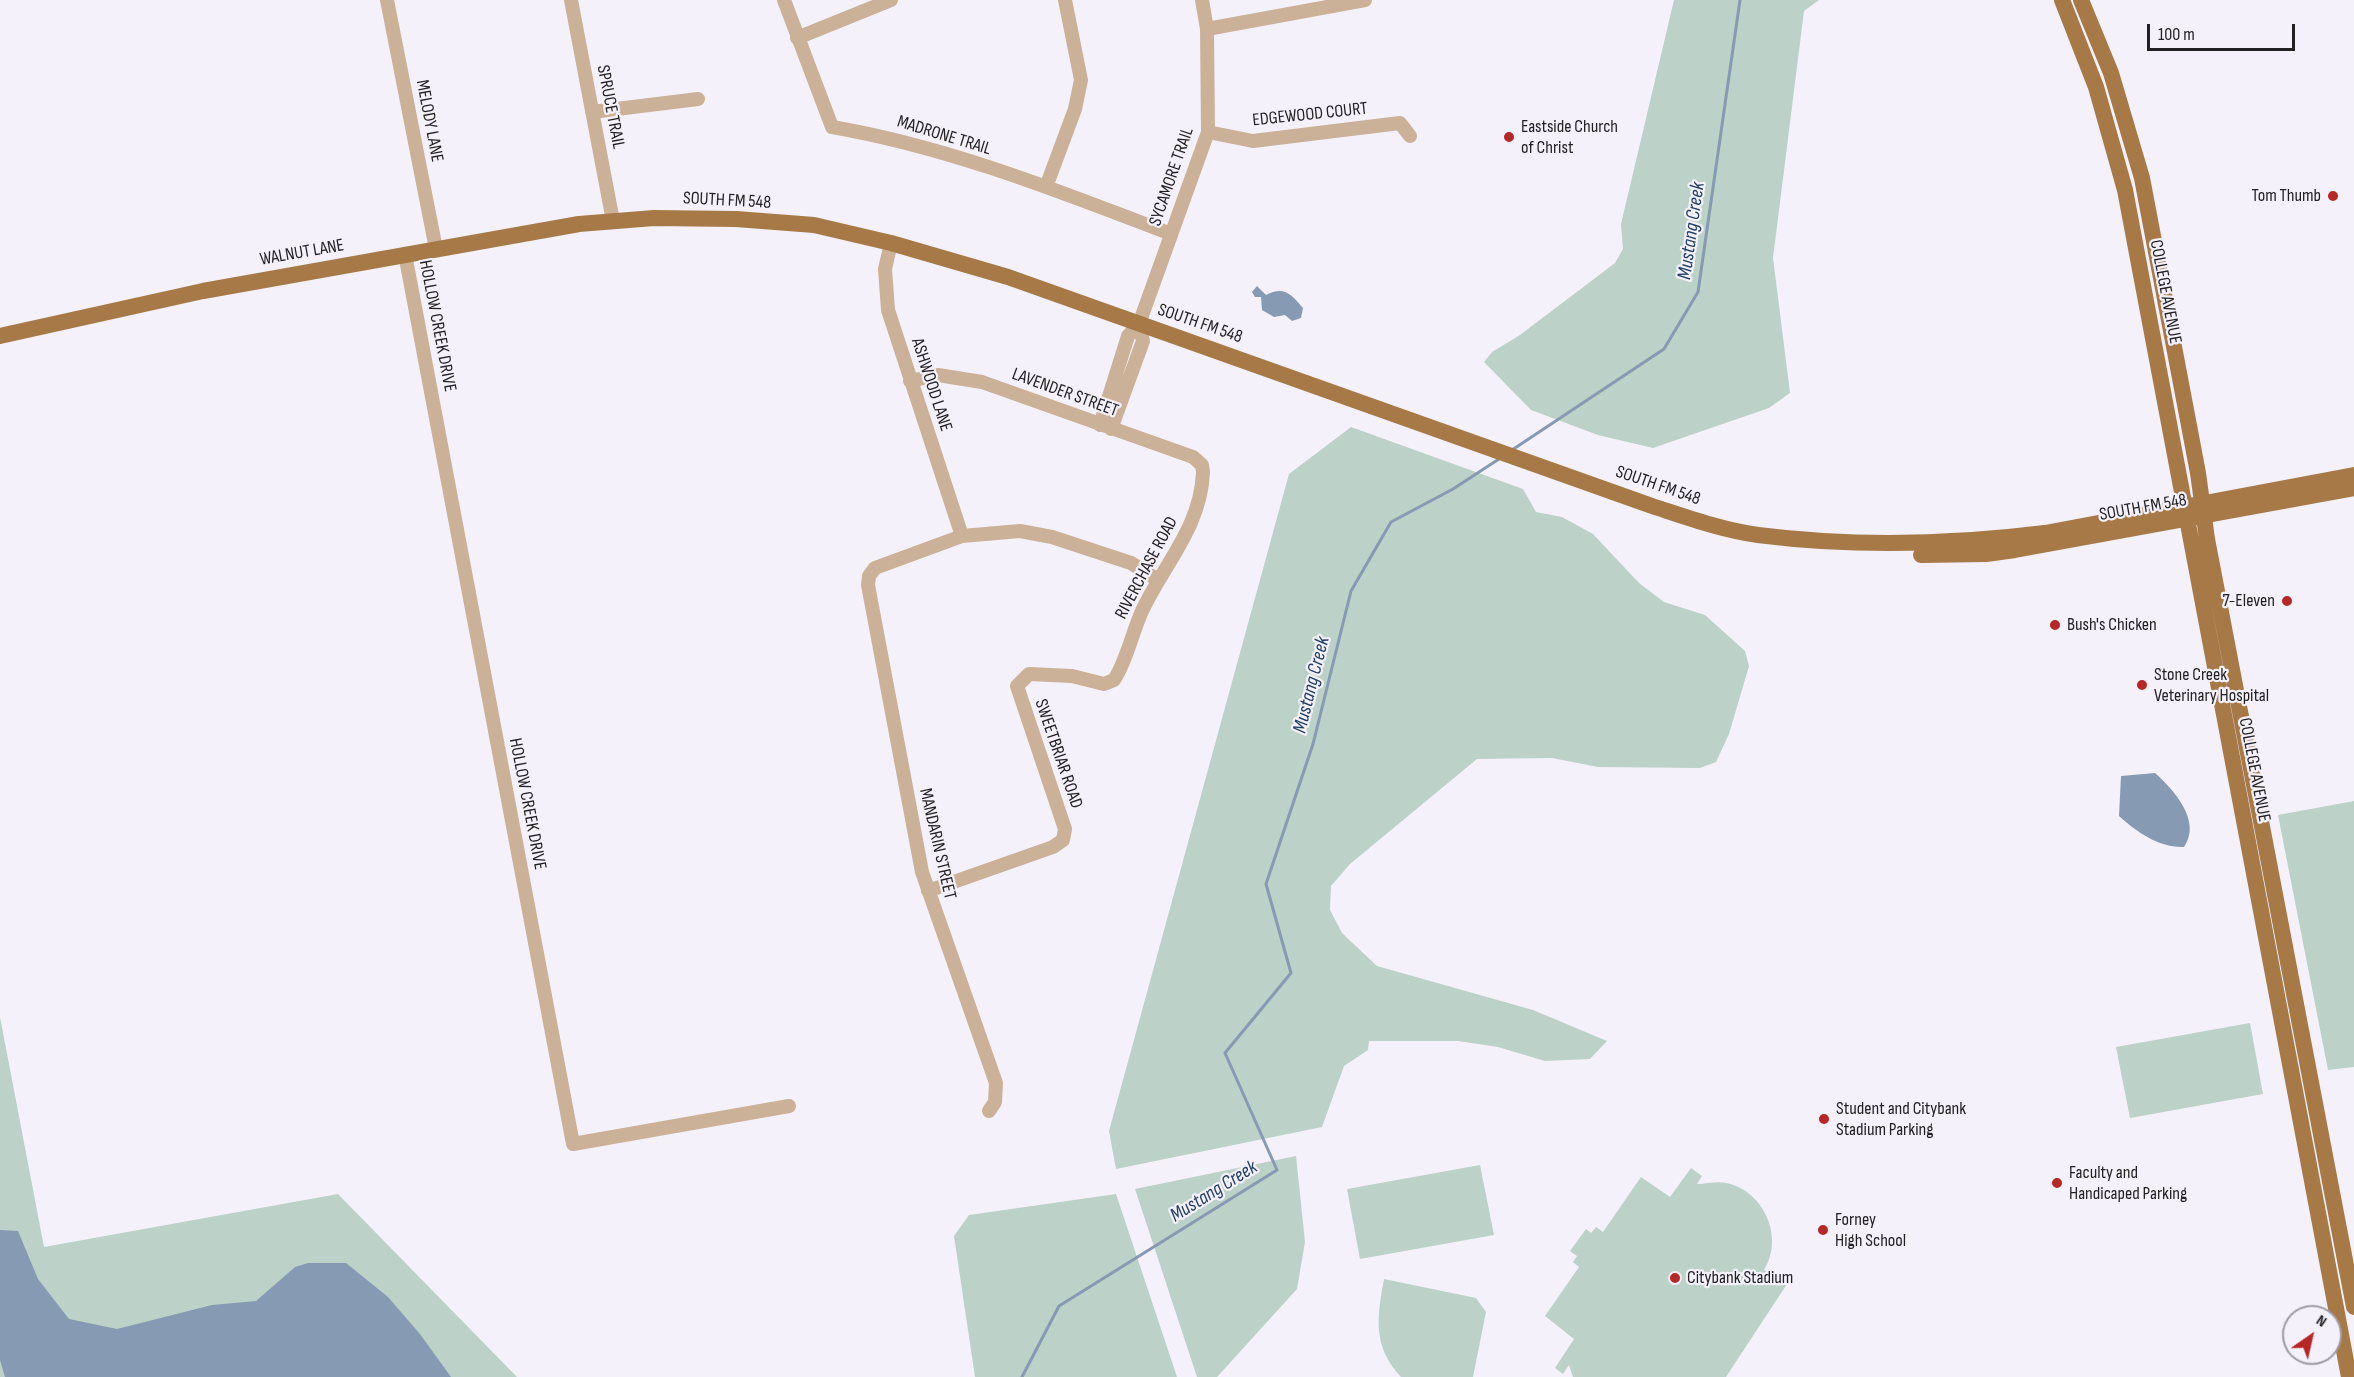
<!DOCTYPE html>
<style>
body{margin:0}
#map{position:relative;width:2354px;height:1377px;overflow:hidden;background:#f4f1fb;font-family:"Sofia Sans Condensed",sans-serif}
canvas{display:block}
.north{position:absolute;left:2282px;top:1305px;width:60px;height:60px;box-sizing:border-box;background:#f4f1fb;border:2px solid #a09da5;border-radius:50%;rotate:34deg;font-size:16px;font-weight:700;line-height:24px;text-align:center;color:#212023}
.north::after{content:'';display:block;margin:auto;width:21px;height:27px;background:#b72725;clip-path:polygon(50% 0,100% 100%,50% 72%,0 100%)}
.scale{position:absolute;left:2147px;top:24px;width:148px;height:27px;box-sizing:border-box;border:3px solid #212023;border-top:0;padding-left:8px;font-size:18px;line-height:21px;white-space:nowrap;color:#212023;-webkit-text-stroke:4px #f4f1fb;paint-order:stroke}
</style>
<div id="map">
<canvas width="2354" height="1377"></canvas>
<div class="north">N</div>
<div class="scale">100 m</div>
</div>
<script>
const ctx = document.querySelector('canvas').getContext('2d');
ctx.lineJoin = 'round';
function fillPath(path, color) {
  ctx.fillStyle = color;
  ctx.fill(path, 'evenodd');
}
function strokePath(path, color, width, dash) {
  ctx.strokeStyle = color;
  ctx.lineWidth = width;
  ctx.lineCap = dash ? 'butt' : 'round';
  ctx.setLineDash(dash || []);
  ctx.stroke(path);
}
function label(font, color, halo, rows, align = 'center') {
  ctx.font = font + ' "Sofia Sans Condensed",sans-serif';
  ctx.lineWidth = 4.5;
  ctx.setLineDash([]);
  ctx.textBaseline = 'middle';
  ctx.strokeStyle = halo;
  ctx.fillStyle = color;
  for (const [text, x, y, turn = 0] of rows) {
    ctx.save();
    ctx.translate(x, y);
    ctx.rotate((+turn || 0) * Math.PI / 180);
    ctx.textAlign = isNaN(turn) ? turn : align;
    if (halo) ctx.strokeText(text, 0, 0);
    ctx.fillText(text, 0, 0);
    ctx.restore();
  }
}
fillPath(new Path2D(`
 M1674,0h145l-15,11 -31,247 17,135 -21,15 -116,40 -55,-13 -67,-25 -47,-48 8,-10 28,-17 95,-72 8,-14 -2,-25z
 M1351,427l172,62 13,23 26,5 31,17 46,49 25,19 41,13 40,36 4,15 -20,68 -13,28 -16,6 -102,-1 -46,-9 -75,1 -127,105 -19,22 -1,24 12,23 35,33 156,44 74,31 -17,18 -45,2 -47,-14 -40,-6h-89l-1,9 -24,16 -22,61 -206,42 -7,-38 180,-657z
 M2354,801v266l-26,3 -50,-255z
 M0,1017l44,230 294,-53 179,183h-517z
 M2250,1023l13,71 -133,24 -14,-71z
 M1296,1156l9,86 -8,47 -80,88h-20l-62,-188z
 M1480,1165l14,70 -134,24 -13,-70z
 M1691,1168l11,8 -5,8c9,0 20,-3 29,-1 37,7 59,54 38,87l23,14 -61,93h-153l-4,-12 -6,9 -8,-6 19,-29 -29,-23 34,-49 -6,-5 4,-6 -7,-5 16,-22 5,4 5,-6 7,5 38,-55 29,20z
 M1116,1194l61,183h-202l-21,-141 15,-21z
 M1384,1279l92,19 10,14 -13,65h-72c-29,-31 -24,-60 -17,-98z`), '#bcd1c7');
fillPath(new Path2D(`
 M1257,286l9,9c18,-10 26,0 37,13l-2,10 -9,3 -7,-6 -11,2 -12,-7 -1,-13h-6l-3,-5z
 M2155,773c19,17 47,48 29,74 -25,1 -47,-15 -65,-31l2,-40z
 M0,1230l18,1 20,48 31,40 48,10 95,-24 44,-4 39,-34 13,-4h38l42,34 32,37 31,43h-446l-5,-17z`), '#879ab3');
strokePath(new Path2D(`
 M1512,450l152,-101 34,-57 42,-292
 M1022,1377l37,-71 218,-136 -52,-117 66,-80 -25,-89 47,-140 38,-153 40,-69 62,-33 46,-30`), '#879ab3', 3);
strokePath(new Path2D(`
 M387,0l49,249
 M571,0l42,221
 M784,0l48,127c117,20 229,65 339,107
 M1207,29l158,-29
 M797,38l94,-38
 M592,112l106,-13
 M1208,132l45,9 147,-18 10,13
 M1046,187l29,-78 6,-29 -16,-80
 M891,243l-6,26 3,41 74,226
 M405,254l168,890 216,-38
 M910,381l28,-6 44,7 211,75 9,8 1,7c-2,55 -39,92 -61,139 -10,22 -15,49 -28,69l-10,4 -32,-8 -43,-2 -12,12 48,143 -2,11 -10,7 -125,44
 M1100,425l28,-89 11,-12 69,-192 -1,-103 -5,-29
 M1111,429l32,-88 -4,-17
 M989,1111l6,-9 1,-19 -74,-211 -54,-287 1,-9 6,-8 87,-32 58,-5 32,6 79,26 27,17`), '#cbb197', 14);
strokePath(new Path2D(`
 M2062,0l34,87 29,103 224,1187
 M2081,0l30,73 31,105 56,295 9,66 147,768
 M0,336l203,-45 376,-67 75,-6 82,1 78,6 77,18 117,34 644,229c34,11 70,24 106,29 95,12 191,10 287,-2l309,-58
 M1921,555l65,-1 29,-4 339,-62`), '#a67947', 16);
for (const [x, y, r, color] of [
 [1509,137,6,"#b72725"],
 [2333,196,6,"#b72725"],
 [2287,601,6,"#b72725"],
 [2055,625,6,"#b72725"],
 [2142,685,6,"#b72725"],
 [1824,1119,6,"#b72725"],
 [2057,1183,6,"#b72725"],
 [1823,1230,6,"#b72725"],
 [1675,1278,6,"#b72725"]
]) {
  const dot = new Path2D();
  dot.arc(x, y, r, 0, 2 * Math.PI);
  ctx.fillStyle = color;
  ctx.fill(dot);
  strokePath(dot, '#f4f1fb', 2);
}
label('18px', '#212023', '#f4f1fb', [
 ["SPRUCE TRAIL",610,107,79],
 ["EDGEWOOD COURT",1310,115,-6],
 ["MELODY LANE",429,121,79],
 ["MADRONE TRAIL",944,136,17],
 ["SYCAMORE TRAIL",1172,177,-71],
 ["SOUTH FM 548",727,201,3],
 ["WALNUT LANE",302,253,-10],
 ["COLLEGE AVENUE",2165,292,79],
 ["SOUTH FM 548",1200,324,19],
 ["HOLLOW CREEK DRIVE",437,326,79],
 ["ASHWOOD LANE",931,385,72],
 ["LAVENDER STREET",1065,393,20],
 ["SOUTH FM 548",1658,486,19],
 ["SOUTH FM 548",2143,508,-10],
 ["RIVERCHASE ROAD",1147,568,-62],
 ["SWEETBRIAR ROAD",1058,754,71],
 ["COLLEGE AVENUE",2254,770,79],
 ["HOLLOW CREEK DRIVE",527,804,79],
 ["MANDARIN STREET",937,844,77]
]);
label('18px', '#212023', '#f4f1fb', [
 ["Eastside Church",1521,127],
 ["of Christ",1521,148],
 ["Tom Thumb",2321,196,"right"],
 ["7-Eleven",2275,601,"right"],
 ["Bush's Chicken",2067,625],
 ["Stone Creek",2154,675],
 ["Veterinary Hospital",2154,696],
 ["Student and Citybank",1836,1109],
 ["Stadium Parking",1836,1130],
 ["Faculty and",2069,1173],
 ["Handicaped Parking",2069,1194],
 ["Forney",1835,1220],
 ["High School",1835,1241],
 ["Citybank Stadium",1687,1278]
], 'left');
label('italic 20px', '#224065', '#f4f1fb', [
 ["Mustang Creek",1692,231,-82],
 ["Mustang Creek",1312,685,-76],
 ["Mustang Creek",1214,1192,-32]
]);
</script>
